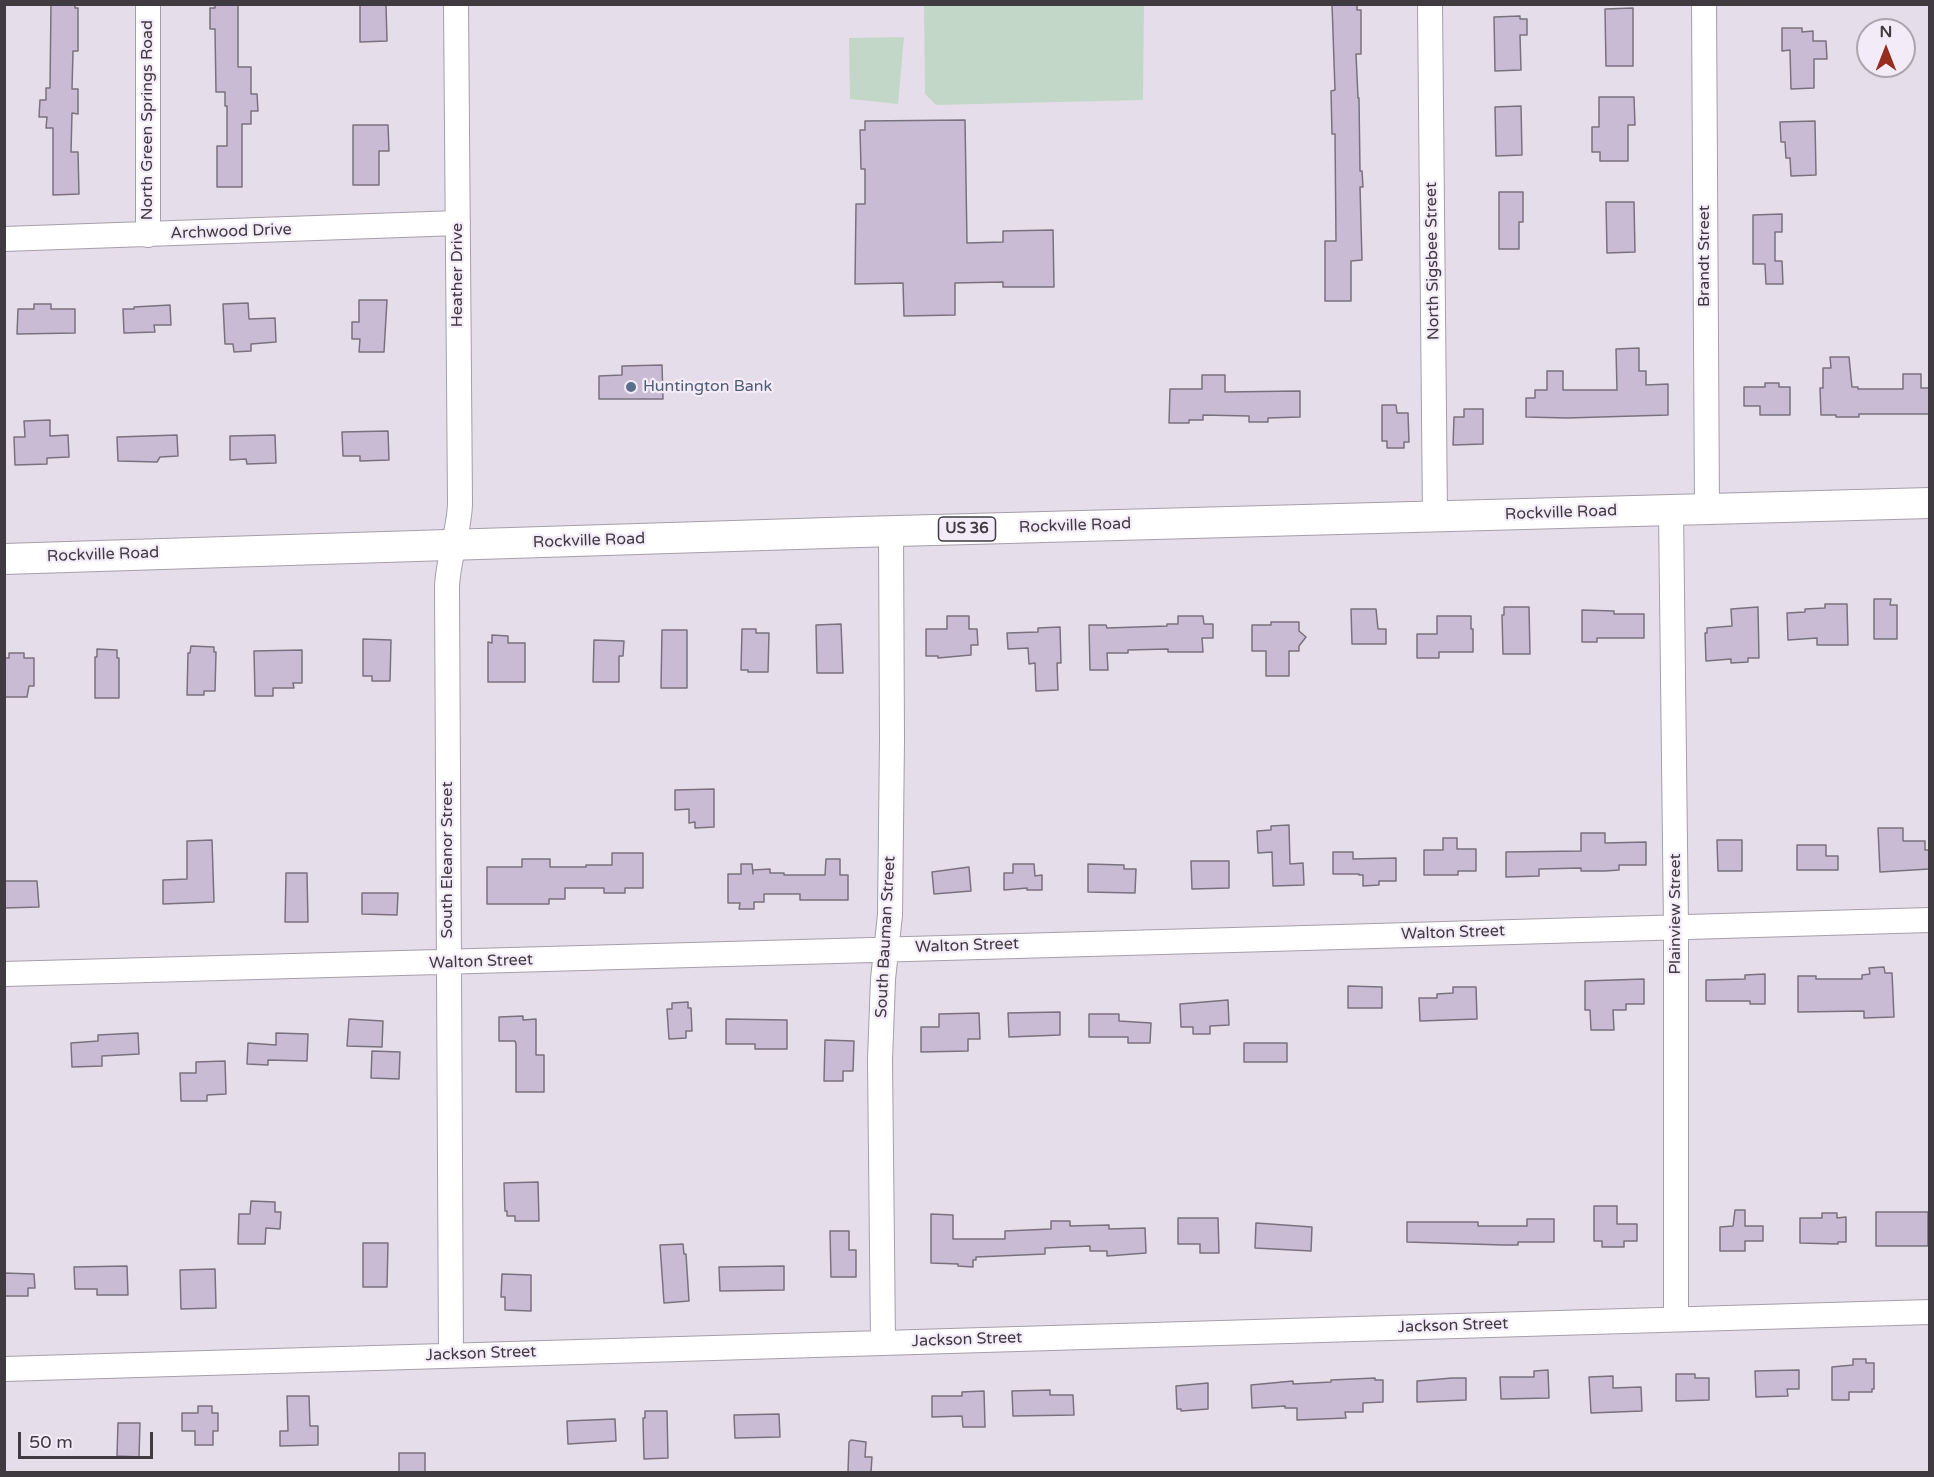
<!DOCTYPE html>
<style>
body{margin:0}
#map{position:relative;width:1934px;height:1477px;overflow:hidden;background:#e6ddea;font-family:"Varela Round",sans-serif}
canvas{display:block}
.frame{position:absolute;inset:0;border:6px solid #3f3b40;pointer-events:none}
.north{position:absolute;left:1856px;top:18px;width:60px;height:60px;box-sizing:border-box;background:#f3ebf8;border:2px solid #aba5ae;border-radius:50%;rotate:0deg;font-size:16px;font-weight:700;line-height:24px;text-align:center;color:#3f3b40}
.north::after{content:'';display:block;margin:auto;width:21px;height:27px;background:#962d1d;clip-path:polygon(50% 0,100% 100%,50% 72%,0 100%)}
.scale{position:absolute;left:18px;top:1432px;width:135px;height:27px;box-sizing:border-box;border:3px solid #3f3b40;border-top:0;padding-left:8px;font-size:18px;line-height:21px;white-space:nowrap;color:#3f3b40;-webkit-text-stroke:4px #f3ebf8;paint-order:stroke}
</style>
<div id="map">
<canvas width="1934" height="1477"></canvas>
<div class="frame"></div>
<div class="north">N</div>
<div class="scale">50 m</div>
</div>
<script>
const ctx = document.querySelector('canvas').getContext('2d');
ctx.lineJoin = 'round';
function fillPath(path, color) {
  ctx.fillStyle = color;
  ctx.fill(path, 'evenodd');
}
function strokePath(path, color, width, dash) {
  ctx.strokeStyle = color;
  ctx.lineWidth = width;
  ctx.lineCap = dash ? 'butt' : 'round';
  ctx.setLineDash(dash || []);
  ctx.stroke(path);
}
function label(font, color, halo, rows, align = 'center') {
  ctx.font = font + ' "Varela Round",sans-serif';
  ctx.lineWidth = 4.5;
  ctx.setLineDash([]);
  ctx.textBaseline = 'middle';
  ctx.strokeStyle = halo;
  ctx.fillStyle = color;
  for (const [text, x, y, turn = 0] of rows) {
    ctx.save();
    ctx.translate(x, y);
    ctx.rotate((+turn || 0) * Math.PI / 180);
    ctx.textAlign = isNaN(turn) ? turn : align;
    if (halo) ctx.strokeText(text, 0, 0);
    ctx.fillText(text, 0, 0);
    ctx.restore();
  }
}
fillPath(new Path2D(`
 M924,5h220l-1,95 -207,5 -11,-11z
 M904,37l-6,67 -48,-5 -1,-61z`), '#c3d7c8');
const building = new Path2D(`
 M51,4h24v4h3v43h-5l-1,38h6v25l-6,-1 -1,39h7l1,42 -26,1v-67h-7l1,-11h-8l1,-17h6v-12h4z
 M215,4h23v63h13v27h6l1,17h-7v13h-9v63h-25v-41h10v-40h-2v-14h-9l-1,-63h-5v-21h5z
 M360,4h26l1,37 -27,1z
 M1332,4h25v6h4v44h-5l2,44h1l1,73h2l1,16h-3l2,73 -11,1v40h-26v-60h11l-1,-107h-3l-1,-43 4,-1z
 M1633,8v58h-27l-1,-57z
 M1520,16v3h7v16h-7l1,35 -26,1 -1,-54z
 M1782,28h20v4l11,-1v10h13l1,18h-13v29l-23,1 -1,-39 -8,1z
 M1599,97h35l1,28h-7v36h-28v-9h-8v-25h7z
 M1521,106l1,49 -26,1 -1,-49z
 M965,120l2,123 36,-1v-11l50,-1 1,57h-51v-5l-48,1v32l-51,1 -1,-33 -48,1 1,-80h9v-35h-4l-1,-39h5v-9z
 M1815,121l1,54 -25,1 -1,-18h-4l-1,-16h-4l-1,-20z
 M353,125h35l1,26h-10v34h-26z
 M1499,192h24v30h-4v27h-20z
 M1606,202h28l1,50 -28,1z
 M1782,214v18h-7v29h7l1,23h-17l-1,-20h-12v-49z
 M359,300h28l-3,52h-25l1,-13h-8v-17h7z
 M248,303l1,16 26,-1 1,24 -25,2v7l-17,1 -1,-8h-8l-2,-40z
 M34,304h17v5h24v24l-58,1 1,-25h16z
 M170,305l1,20h-17l1,7 -31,1 -1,-24h11v-2z
 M1639,348v23h7v14l22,-1v31l-101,3 -41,-1v-19h9v-8h12v-19h16v19h54l-1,-41z
 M1830,357h19l3,30h6v2h45v-15h18v14h8v26h-70v3h-23v-2h-15l-1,-27h3v-20h8z
 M662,365l1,34h-64v-23l23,-1v-9z
 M1202,375h23v17l75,-1v26l-32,1v4h-19v-6l-46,-1v5h-14v3h-20l1,-34h32z
 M1765,383h14v4h11v28h-30v-9h-16v-19h21z
 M1382,405h14l1,8h11l1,29h-5v6h-17v-7h-5z
 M1464,409h19v35l-30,1 1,-28h10z
 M50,420v16l18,-1 1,22 -22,1v6l-32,1 -1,-28h11l-1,-16z
 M388,431l1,29 -29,1v-5h-17l-1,-24z
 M177,435l1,21 -18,1 -3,5 -39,-1 -1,-24z
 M275,435l1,28 -29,1 -1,-5 -16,1v-24z
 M1874,599h17l-1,6h7v34h-23z
 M1825,604h22l1,41h-31v-7l-29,2 -1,-27 18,-1v-3l20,-1z
 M1504,607h25l1,47h-27l-1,-39h2z
 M1758,607l1,51h-11v4l-17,1v-4l-25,2 -1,-28h2v-5l25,-2 -1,-17z
 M1351,609h25l2,20h8v15h-34z
 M1582,610l32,1v3h30v24h-47v4h-15z
 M947,616h22v13h8l1,16h-7v10l-33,3v-2h-12v-27h21z
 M1178,616h25l1,8h9v14h-11l1,14h-35v-3l-40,1v3h-21l1,17h-18l-1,-45h17l1,3 60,-2v-2h11z
 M1437,616h34v13h2v23h-34v6h-22v-24h20z
 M1271,622h28v9l7,6 -7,9v5h-10v25h-23v-25h-14v-26h19z
 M841,624l2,49h-26l-1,-48z
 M1060,627l1,36h-4l1,27 -22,1 -1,-28 -6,1 -1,-16 -20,1 -1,-16 31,-1v-4z
 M742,629h14v4h13l-1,39h-20v-2h-7z
 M662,630h25v58h-26z
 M492,635l16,1v7h17v39h-37v-40l4,1z
 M363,639l28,1 -1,41h-18v-5h-9z
 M594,640l30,1 -1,15h-4v26h-26z
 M191,646l23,1v5h2l-1,39h-11v4h-17l1,-42h2z
 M97,649l20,1v8h2v40h-24v-41h2z
 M302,650v33h-9l1,5h-21v8h-18l-1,-45z
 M9,653h15v5h10v28h-5l-2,11h-23v-39h5z
 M714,789v38l-19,1v-6l-6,1v-14l-14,1v-20z
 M1289,825l1,39 13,-1 1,22 -31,1 -1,-34 -14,1 -1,-22 14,-1v-4z
 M1878,828h25v13h22v9h4v19l-49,3z
 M1581,833h24v10l41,-1v23h-27v5l-14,1h-24v-3l-42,1v7l-33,1v-25l75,-1z
 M1443,838h14v11h19v22h-18v4h-34v-25h19z
 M212,840l2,62 -51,2v-24l24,-1v-38z
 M1717,840h25v31h-24z
 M1797,845h29v11h12v14h-41z
 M1333,852h20v7l43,-1v23h-17v4l-16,1v-11h-4v-1h-26z
 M612,853h31v35h-18v5h-21v-5h-39v11h-16v5h-62v-37h35v-8h28v8h36v-2h26z
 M826,859h14v16h8v25h-48v-6h-36v8h-10v7h-15l1,-6h-12v-29h13v-10h11l1,10v-4l17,-1v4h14v2h41z
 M1191,861h38v27l-37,1z
 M1013,864h21l1,12 7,-1v15h-15v-2l-23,2v-17h9z
 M1088,864l36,1v4h12l-1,24 -47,-1z
 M969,867l2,24 -37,3 -2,-22z
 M286,873h21l1,49h-23z
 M4,881h33l2,26 -35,1z
 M362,893h36l-1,22 -35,-1z
 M1884,967l1,6h7l2,44 -30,1v-7l-66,1v-36h18v3h46v-4l8,-1 -1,-6z
 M1765,974v30h-15v-3h-44v-21l39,-1v-4z
 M1644,979v25h-18v6h-13l1,20h-23l-1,-20h-5v-29z
 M1348,986l34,1v21h-34z
 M1453,987h23l1,32 -57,2 -1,-23h18v-4l16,-1z
 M1228,1000l1,25 -19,1v8h-17v-7h-12l-1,-23z
 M688,1002v6h3l1,23h-6v7l-17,1 -2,-30h5v-6z
 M1060,1012v23l-51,2 -1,-24z
 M979,1013l1,26h-12v12l-47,1v-25h18v-13z
 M1089,1014h30v7l32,2 -1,20h-22v-6h-39z
 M523,1016v4l13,-1v36h8v37h-28v-48l-1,-3h-16v-24z
 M349,1019l34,2 -1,26 -35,-1z
 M726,1019l61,1v29h-32v-5h-29z
 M138,1033l1,21 -37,2v10l-30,1 -1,-24 27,-2v-6z
 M276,1033l32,1 -1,27 -39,-1v5l-21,-1 1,-21 28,2z
 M825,1040l29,1 -1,30h-10v10h-19z
 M1244,1043h43v19h-43z
 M372,1051l28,1 -1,27 -28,-1z
 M225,1061l1,33 -19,1v6h-26l-1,-28h16v-11z
 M538,1182l1,39h-24v-5h-8v-5h-2l-1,-28z
 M251,1201l24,1v10h6l-1,17 -14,-1 -1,16h-27l1,-30h11z
 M1594,1206h23v18h20v17h-13v6h-22v-6h-8z
 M1735,1210h10v16h18v15h-18v10h-25v-24l13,-1z
 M1876,1212h52v34h-52z
 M1822,1213h15v5l9,-1v25h-8v2l-38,-1v-25h22z
 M931,1214l22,1v24h52v-8l46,-2v-8h19v5l39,-1v4l36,-1 1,25 -39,3v-5h-17v-5l-45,2v6l-69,3v3h-3v7l-15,-1v-2l-27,-1z
 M1178,1218h40l1,35h-19v-9h-22z
 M1527,1219h27v23h-36v3h-15l-96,-3v-20h71v4h49z
 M1256,1223l56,4 -1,24 -56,-3z
 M830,1231h19v19h7v27h-25z
 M363,1243h25l-1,44h-24z
 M683,1244l1,10h2l3,47 -25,2 -4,-58z
 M127,1266l1,29h-31v-6h-22l-1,-22z
 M784,1266v24l-64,1 -1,-24z
 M215,1269l1,39 -35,1 -1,-39z
 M4,1273l30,1 1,14h-7v8h-24z
 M502,1274l29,1v36l-26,-1v-13h-4z
 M1853,1359h13v4h8v26h-2v3h-23v8h-17v-33l21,-2z
 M1548,1370l1,28 -48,1 -1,-22h34v-6z
 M1799,1370v19h-12l1,7 -32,1 -1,-26z
 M1676,1374h19v4h14v22l-33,1z
 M1613,1376v12l28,-1 1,24 -51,2 -2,-36z
 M1375,1378v2h8v22l-20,1v9h-18l1,6 -49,2v-12h-12v-2l-33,2 -1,-23 42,-4v3l38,-2v-2z
 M1452,1378h14v22l-49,2v-21z
 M1208,1383v26l-27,2v-2h-4l-1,-23z
 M1050,1390v5h23l1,20 -61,1 -1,-25z
 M984,1391l1,36h-22l-1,-11 -30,1v-21h30v-4z
 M287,1396h22l1,30h8v19l-38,1v-15h8z
 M198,1406h14v7h6v18h-5v14h-18v-14h-13v-18h16z
 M645,1411h22l1,47 -24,1 -1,-41h2z
 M779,1414l1,23 -45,1 -1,-23z
 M615,1419l1,22 -48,3 -1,-23z
 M118,1423h22l-1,34 -22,-1z
 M851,1440l15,2 -1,15h7l-1,15h-23l1,-30z
 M399,1453h26v20h-26z`);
fillPath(building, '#cabbd5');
strokePath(building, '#79727e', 1.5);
const minor = new Path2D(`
 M148,4v231
 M1430,4l5,513
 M1704,4l3,504
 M4,239l454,-16
 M1671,510l5,417v392
 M4,974c642,-16 1284,-36 1926,-54
 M883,1342l-3,-282 3,-81 7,-64 2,-176 -1,-208
 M451,1355l-4,-768c1,-28 12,-55 13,-83l-4,-500
 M4,1369l1926,-57`);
const major = new Path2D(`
 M4,559l856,-27 1070,-29`);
strokePath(minor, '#a69eaa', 26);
strokePath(major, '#a69eaa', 32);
strokePath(minor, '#fff', 24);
strokePath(major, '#fff', 30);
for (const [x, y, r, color] of [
 [631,387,6,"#5c6f8a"]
]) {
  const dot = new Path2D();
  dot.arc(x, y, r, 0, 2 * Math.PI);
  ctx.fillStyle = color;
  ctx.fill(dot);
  strokePath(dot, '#f3ebf8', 2);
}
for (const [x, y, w] of [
 [967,529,57]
]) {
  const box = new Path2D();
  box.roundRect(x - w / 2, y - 12, w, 24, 4.5);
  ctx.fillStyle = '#f3ebf8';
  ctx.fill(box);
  strokePath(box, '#3f3b40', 1.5);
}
label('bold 15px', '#3f3b40', null, [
 ["US 36",967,529]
]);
label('16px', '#3f3b40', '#f3ebf8', [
 ["North Green Springs Road",148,120,-90],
 ["Archwood Drive",231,232,-2],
 ["Brandt Street",1705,256,-90],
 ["North Sigsbee Street",1433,261,-91],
 ["Heather Drive",458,275,-90],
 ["Rockville Road",1561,513,-2],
 ["Rockville Road",1075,526,-2],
 ["Rockville Road",589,541,-2],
 ["Rockville Road",103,555,-2],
 ["South Eleanor Street",448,860,-90],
 ["Plainview Street",1676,914,-90],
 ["Walton Street",1453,933,-2],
 ["South Bauman Street",886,937,-87],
 ["Walton Street",967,946,-2],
 ["Walton Street",481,962,-2],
 ["Jackson Street",1453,1326,-2],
 ["Jackson Street",967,1340,-2],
 ["Jackson Street",481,1354,-2]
]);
label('16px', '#4e5e75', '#f3ebf8', [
 ["Huntington Bank",643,387]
], 'left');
</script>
